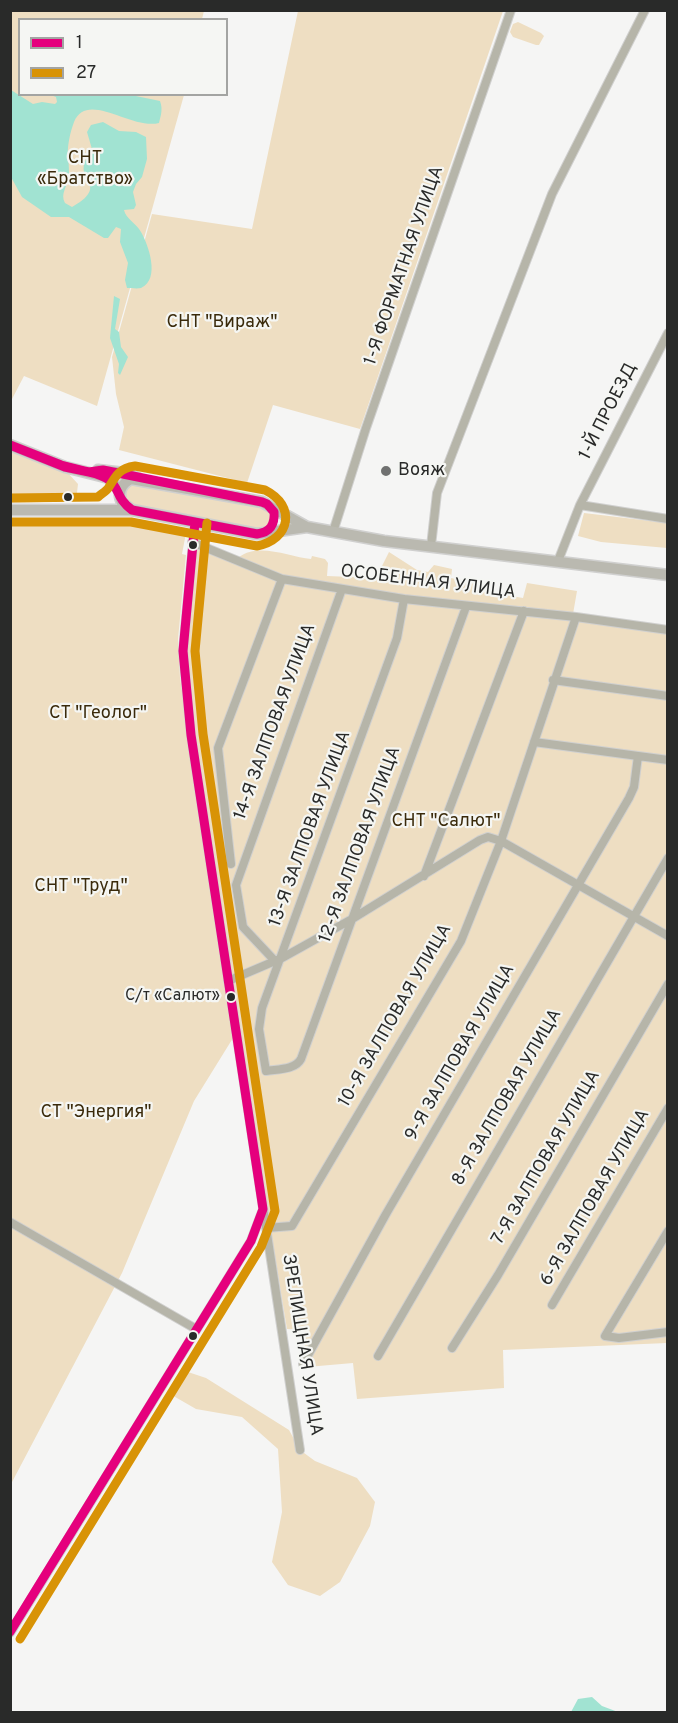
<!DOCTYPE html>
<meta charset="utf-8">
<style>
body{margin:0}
#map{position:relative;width:678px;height:1723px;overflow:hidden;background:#f5f5f4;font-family:Overpass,sans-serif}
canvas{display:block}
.frame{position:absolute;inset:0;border:12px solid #292a29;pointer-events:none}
.legend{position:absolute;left:18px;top:18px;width:210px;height:78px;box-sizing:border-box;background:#f5f6f3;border:2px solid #a3a4a2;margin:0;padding:8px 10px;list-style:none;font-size:18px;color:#292a29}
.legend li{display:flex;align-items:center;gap:12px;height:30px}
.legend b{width:30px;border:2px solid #a3a4a2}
</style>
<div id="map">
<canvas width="678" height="1723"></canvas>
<div class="frame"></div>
<ul class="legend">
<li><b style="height:8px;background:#e5007d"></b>1</li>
<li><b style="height:8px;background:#d89306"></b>27</li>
</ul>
</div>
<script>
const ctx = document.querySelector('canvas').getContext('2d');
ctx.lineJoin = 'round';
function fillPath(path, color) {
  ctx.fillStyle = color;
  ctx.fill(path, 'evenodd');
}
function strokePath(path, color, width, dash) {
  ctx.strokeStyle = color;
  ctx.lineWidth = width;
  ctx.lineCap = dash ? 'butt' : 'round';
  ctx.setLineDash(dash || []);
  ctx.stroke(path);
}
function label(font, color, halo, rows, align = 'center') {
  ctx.font = font + ' Overpass,sans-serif';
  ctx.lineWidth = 4.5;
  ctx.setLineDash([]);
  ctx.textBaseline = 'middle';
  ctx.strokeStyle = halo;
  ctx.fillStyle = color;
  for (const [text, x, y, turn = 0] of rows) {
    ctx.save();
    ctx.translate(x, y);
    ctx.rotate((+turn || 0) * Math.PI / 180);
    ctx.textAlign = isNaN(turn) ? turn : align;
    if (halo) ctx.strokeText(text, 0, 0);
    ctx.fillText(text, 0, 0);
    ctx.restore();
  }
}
fillPath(new Path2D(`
 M11,11h193l-2,8 -182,1v74l164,1 -87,311 -73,-30 -13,25z
 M298,11h205l-143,418 -87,-24 -26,78 -128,-33 5,-23 -8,-33 -4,-37 40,-143 100,15z
 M518,22l23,11 3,3 -5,9h-3l-23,-8 -3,-5 3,-8z
 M10,449l58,24 10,11 -2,17 -65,2z
 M131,483l130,23 7,4c4,10 1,16 -8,20l-129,-25 -6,-6 -1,-9z
 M584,513l83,10v25l-66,-6 -23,-6z
 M11,520l147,4 28,9 -4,21 4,1 -8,84 2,39 32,205 21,155 -39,63 -72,172 -111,211z
 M195,541l44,16c20,-15 51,0 72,2l1,-3 13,3 3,4 -1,13 49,2 13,-26 28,18 11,2 6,-7 18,4 -1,9 30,5 -1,7 3,1 40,7 4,-15 50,8 -4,23 94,12v717l-164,7 1,38 -147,11 -4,-36 -46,4 -4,-37 -16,-1 -49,-296 -42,-283 -11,-109z
 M185,1371l21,7 83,52 11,20 15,11 42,17 18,24 -5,24 -30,56 -20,14 -32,-11 -16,-23 10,-50 -4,-63 -36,-32 -46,-8 -26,-15z`), '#eedec2');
fillPath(new Path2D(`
 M11,90l22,14 9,-2 13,2 2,-2 -1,-5 -8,-3 83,1 29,6c3,8 1,14 -1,22 -28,7 -72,-33 -85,-1 -4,11 -7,24 -6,36 1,7 1,13 1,19 -2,10 -9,17 -4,26l7,4c7,-4 20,-12 18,-21 -1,-5 -5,-9 -6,-14 -2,-9 4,-16 8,-23l-5,-17 4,-7 12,-3 16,9 17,1 10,5 1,22 -5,18 -6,7 -3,8 3,13 -2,4 -10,1c2,9 12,13 17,22 7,12 20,47 0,56 -4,1 -10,0 -14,0l-2,-8 3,-17 -8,-21 1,-13 -5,-2 -8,11h-4l-35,-21h-18l-29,-20 -11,-20z
 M114,296l6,3 -5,30 4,3 2,15 7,10 -8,18 -2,-2 1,-9 -9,-26z
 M592,1697l10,9 16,6h-47l7,-13z`), '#a1e3d2');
const minor = new Path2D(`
 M580,505l88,-172
 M195,522l-12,129 8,84 109,715
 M333,532l33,-104 145,-418
 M192,542l90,37 122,20 172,18 92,13
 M431,546l6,-53 115,-299 93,-184
 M558,561l22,-56 88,14
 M404,599l-7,39 -135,370 -3,21 7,42c12,-2 29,-1 35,-12l165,-452
 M553,680l115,16
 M534,742l134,18
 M231,864l-13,-116 64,-169
 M424,876l100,-265
 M274,960l-31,-33 -7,-42 106,-296
 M228,981l54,-23 70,-39 128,-79 8,-3 13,4 167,95
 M10,1222l186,107
 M266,1228l26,-2 169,-285 40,-100 75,-224
 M668,1231l-63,105 14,2 49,-6
 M552,1305l116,-197
 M452,1348l46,-73 170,-291
 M378,1356l290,-498
 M303,1364l83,-150 243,-416 5,-11 4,-31
 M10,1633l241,-392 11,-29`);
const major = new Path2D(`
 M10,445l55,22 44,11 11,13
 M98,470l26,3 14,5
 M10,510h122
 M307,527l-45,-25 -131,-23c-10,5 -14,13 -9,24l10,7 125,24 50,-7 77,14 284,34`);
strokePath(minor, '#d0d0cf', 10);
strokePath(major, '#d0d0cf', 13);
strokePath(minor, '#b6b5a9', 8);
strokePath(major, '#bab9b0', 10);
strokePath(new Path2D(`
 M10,445l51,20 28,7
 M10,445l55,22 24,5
 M103,470l159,32 5,2 7,8c1,13 -4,20 -17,22l-125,-24c-22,-16 -7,-30 -43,-38z
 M10,1632l241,-391 12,-32 -72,-474 -8,-84 12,-129`), '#e5007d', 9);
strokePath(new Path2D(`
 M10,498l88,-1c3,-3 9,-6 11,-10 7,-12 11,-19 26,-21l130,24c32,16 25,50 -8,56l-126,-24h-121
 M20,1639l241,-392 14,-36 -72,-477 -8,-83 12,-128`), '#d89306', 9);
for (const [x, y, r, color] of [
 [386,471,6,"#707170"],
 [68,497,5,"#292a29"],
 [193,545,5,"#292a29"],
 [231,997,5,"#292a29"],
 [193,1336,5,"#292a29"]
]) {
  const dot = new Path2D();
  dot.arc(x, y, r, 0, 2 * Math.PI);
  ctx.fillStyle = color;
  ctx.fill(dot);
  strokePath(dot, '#f5f6f3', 2);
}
label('16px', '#292a29', '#f5f6f3', [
 ["С/т «Салют»",220,997]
], 'right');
label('18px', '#3a2a0b', '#f5f6f3', [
 ["СНТ",85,159],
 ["«Братство»",85,180],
 ["СНТ \"Вираж\"",222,323],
 ["СТ \"Геолог\"",98,714],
 ["СНТ \"Салют\"",446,822],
 ["СНТ \"Труд\"",81,887],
 ["СТ \"Энергия\"",96,1113]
]);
label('18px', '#292a29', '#f5f6f3', [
 ["1-Я ФОРМАТНАЯ УЛИЦА",405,266,-71],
 ["1-Й ПРОЕЗД",609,412,-63],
 ["ОСОБЕННАЯ УЛИЦА",428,583,7],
 ["14-Я ЗАЛПОВАЯ УЛИЦА",276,722,-70],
 ["13-Я ЗАЛПОВАЯ УЛИЦА",311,829,-70],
 ["12-Я ЗАЛПОВАЯ УЛИЦА",361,845,-70],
 ["10-Я ЗАЛПОВАЯ УЛИЦА",396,1016,-60],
 ["9-Я ЗАЛПОВАЯ УЛИЦА",461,1053,-60],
 ["8-Я ЗАЛПОВАЯ УЛИЦА",508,1098,-60],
 ["7-Я ЗАЛПОВАЯ УЛИЦА",547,1158,-60],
 ["6-Я ЗАЛПОВАЯ УЛИЦА",596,1198,-60],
 ["ЗРЕЛИЩНАЯ УЛИЦА",301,1345,81]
]);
label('18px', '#292a29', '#f5f6f3', [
 ["Вояж",398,471]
], 'left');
</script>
